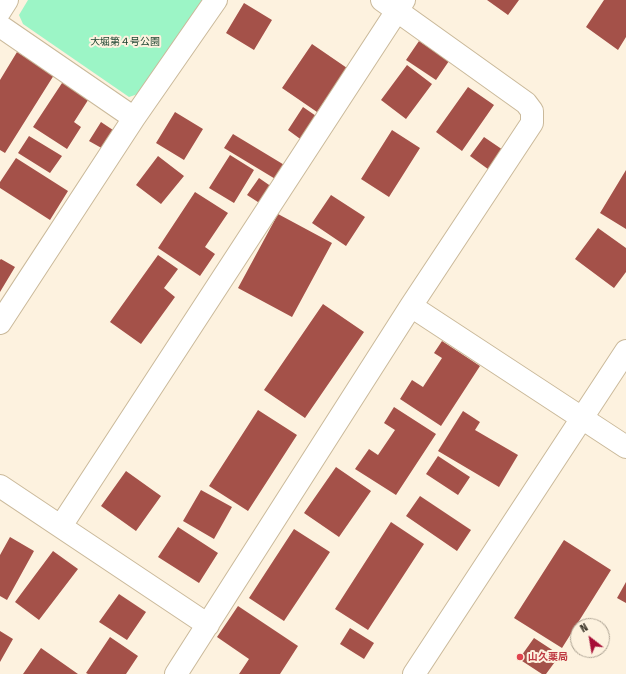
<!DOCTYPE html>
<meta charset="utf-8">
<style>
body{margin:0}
#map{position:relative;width:626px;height:674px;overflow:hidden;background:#fdf2df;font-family:"Fira Sans Condensed",sans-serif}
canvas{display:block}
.north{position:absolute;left:570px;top:618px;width:40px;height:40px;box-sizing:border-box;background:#fdf2df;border:1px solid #afa595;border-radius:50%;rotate:329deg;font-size:11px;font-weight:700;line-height:16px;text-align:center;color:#393226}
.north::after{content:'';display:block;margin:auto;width:14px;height:18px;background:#a70e36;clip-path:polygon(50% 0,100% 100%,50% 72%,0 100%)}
</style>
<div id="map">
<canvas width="626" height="674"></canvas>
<div class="north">N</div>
</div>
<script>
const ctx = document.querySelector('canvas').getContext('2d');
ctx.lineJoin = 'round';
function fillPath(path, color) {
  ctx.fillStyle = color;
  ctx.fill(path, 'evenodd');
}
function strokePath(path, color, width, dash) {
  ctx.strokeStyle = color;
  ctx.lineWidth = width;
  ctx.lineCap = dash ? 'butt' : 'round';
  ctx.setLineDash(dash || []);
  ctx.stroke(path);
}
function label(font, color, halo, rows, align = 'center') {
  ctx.font = font + ' "Fira Sans Condensed","Noto Sans JP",sans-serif';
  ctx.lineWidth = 4;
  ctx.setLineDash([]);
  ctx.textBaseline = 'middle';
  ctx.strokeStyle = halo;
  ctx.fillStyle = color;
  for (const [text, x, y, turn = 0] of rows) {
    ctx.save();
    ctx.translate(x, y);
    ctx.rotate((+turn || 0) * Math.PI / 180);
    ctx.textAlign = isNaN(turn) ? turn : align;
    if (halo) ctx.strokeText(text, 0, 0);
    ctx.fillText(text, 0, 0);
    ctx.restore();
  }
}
fillPath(new Path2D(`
 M28,0h177l-64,93 -12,4 -106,-73 -4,-9z`), '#9cf5c6');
fillPath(new Path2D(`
 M487,0h32l-11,15z
 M604,0h22v37l-8,13 -32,-23z
 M244,3l28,17 -18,30 -28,-17z
 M419,41l30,20 -13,19 -30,-20z
 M312,44l35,24 -30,44 -35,-24z
 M17,52l37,23 -49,78 -5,-3v-70z
 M407,65l25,19 -26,35 -25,-19z
 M64,80l26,17 -16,25 7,5 -14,22 -34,-22z
 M468,87l26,18 -32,46 -26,-19z
 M303,107l16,11 -16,23 -15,-11z
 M175,112l28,17 -19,31 -28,-17z
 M101,122l15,10 -11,18 -16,-9z
 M392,130l28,18 -31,49 -28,-18z
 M233,134l53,32 -9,14 -53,-32z
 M29,136l33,20 -12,17 -32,-20z
 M484,137l22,15 -14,20 -22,-16z
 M230,155l24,15 -20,33 -25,-15z
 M158,156l26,20 -23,28 -25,-19z
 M16,158l52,33 -18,29 -50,-32v-6z
 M626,170v59l-26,-16z
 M259,178l13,9 -11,17 -14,-9z
 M195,192l33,21 -23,34 10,7 -15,22 -42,-28z
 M331,195l34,22 -19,29 -34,-23z
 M278,214l54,29 -40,74 -54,-29z
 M598,228l28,20v24l-12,16 -39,-29z
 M158,255l20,14 -14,19 11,9 -34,47 -31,-22z
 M1,259l14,8 -15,25v-32z
 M323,304l41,28 -59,86 -41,-28z
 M442,341l38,25 -39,60 -41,-27 12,-19 11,7 19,-29 -8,-5z
 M394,407l42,27 -40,61 -41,-26 14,-20 9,6 17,-25 -11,-7z
 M258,410l39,25 -49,76 -39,-25z
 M463,411l17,11 -5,8 43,25 -19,32 -61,-36z
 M438,456l32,21 -12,18 -32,-21z
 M336,467l35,24 -32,46 -35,-24z
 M126,471l35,25 -25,35 -35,-25z
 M201,490l31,17 -18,32 -31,-18z
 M420,496l51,34 -14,21 -51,-35z
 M391,522l33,22 -56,86 -33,-21z
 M178,527l40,26 -19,30 -41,-26z
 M294,529l36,23 -46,69 -35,-23z
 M10,537l24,14 -27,49 -7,-4v-41z
 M564,540l47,30 -49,78 -48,-30z
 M53,551l25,18 -39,51 -24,-18z
 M626,582v21l-9,-5z
 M119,594l27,18 -19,28 -28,-18z
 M238,606l60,40 -18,28h-41l10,-15 -32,-22z
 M350,628l24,15 -10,16 -24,-15z
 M0,631l13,8 -13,23z
 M110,637l28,19 -12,18h-38l-2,-1z
 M534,638l26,17 -14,19h-4l-23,-15z
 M41,648l37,26h-55z`), '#a45149');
const minor = new Path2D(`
 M0,11l7,-11
 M0,26l134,92
 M411,306l215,141
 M0,323l134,-205 82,-118
 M0,486l208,139
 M61,526l343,-526
 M176,674l235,-368 121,-183v-12l-6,-8 -144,-103
 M414,674l212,-323`);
strokePath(minor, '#cab99a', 24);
strokePath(minor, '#fff', 22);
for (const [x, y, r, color] of [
 [520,657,4,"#e0444e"]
]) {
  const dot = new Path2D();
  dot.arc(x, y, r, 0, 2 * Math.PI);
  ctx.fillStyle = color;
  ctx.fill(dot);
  strokePath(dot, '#fdf2df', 1.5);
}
label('10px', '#173f2c', '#fdf2df', [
 ["大堀第４号公園",125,42]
]);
label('bold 10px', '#be3a42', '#fdf2df', [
 ["山久薬局",528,657]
], 'left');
</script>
